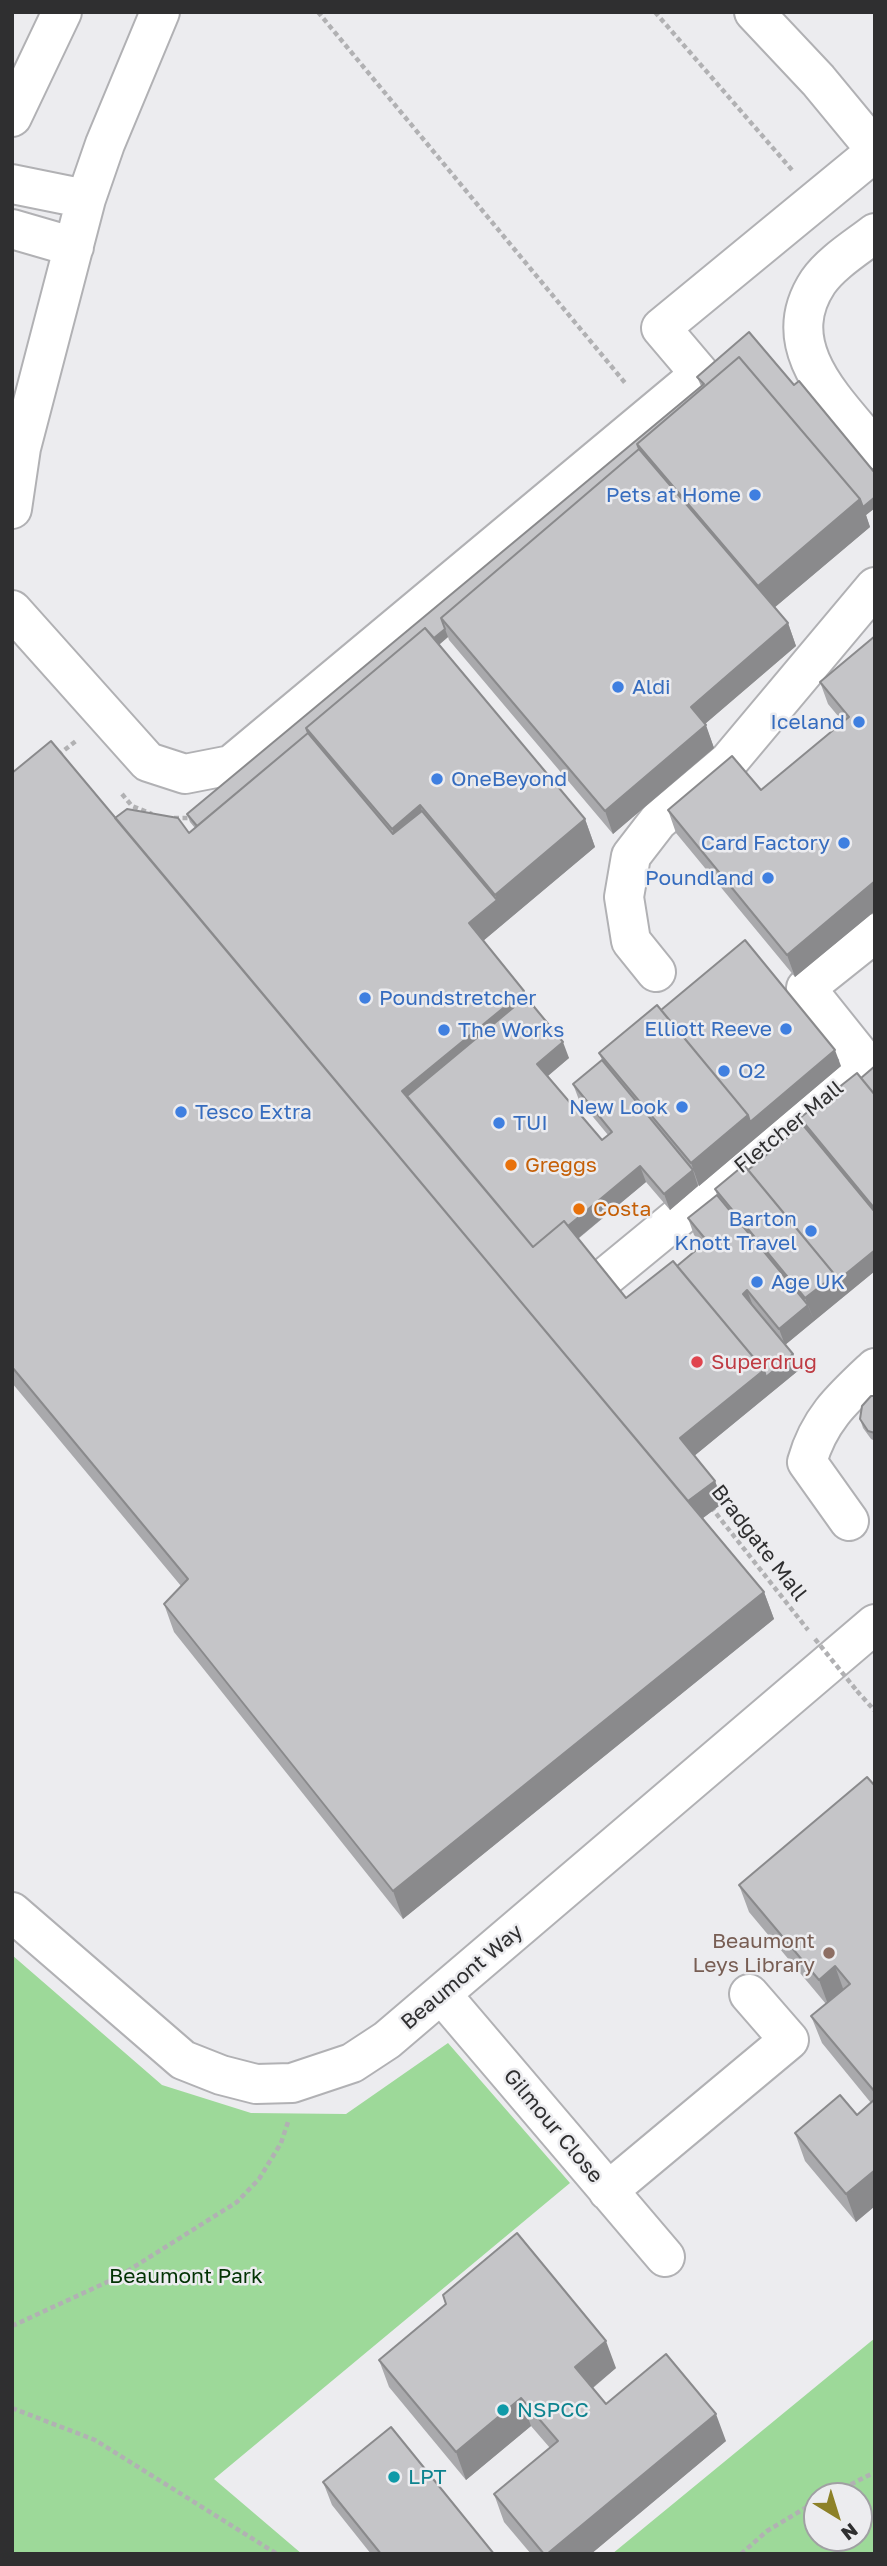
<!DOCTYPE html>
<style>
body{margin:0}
#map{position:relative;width:887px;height:2566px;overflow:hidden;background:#ececef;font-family:"Golos Text",sans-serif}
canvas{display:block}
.frame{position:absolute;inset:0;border:14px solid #2f2f30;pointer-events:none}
.north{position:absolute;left:803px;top:2482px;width:70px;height:70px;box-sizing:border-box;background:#ececef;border:2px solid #a0a0a3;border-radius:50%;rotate:142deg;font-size:19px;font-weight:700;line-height:28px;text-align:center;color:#2f2f30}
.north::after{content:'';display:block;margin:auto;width:24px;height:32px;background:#8d8128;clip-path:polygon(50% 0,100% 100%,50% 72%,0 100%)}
</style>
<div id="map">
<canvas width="887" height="2566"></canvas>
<div class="frame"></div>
<div class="north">N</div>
</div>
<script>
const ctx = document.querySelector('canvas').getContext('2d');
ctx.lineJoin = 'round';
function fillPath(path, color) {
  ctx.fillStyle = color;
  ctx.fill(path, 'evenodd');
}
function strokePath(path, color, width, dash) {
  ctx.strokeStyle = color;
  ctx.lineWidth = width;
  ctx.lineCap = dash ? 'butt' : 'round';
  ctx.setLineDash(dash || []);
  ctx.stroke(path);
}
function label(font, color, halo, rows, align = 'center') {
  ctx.font = font + ' "Golos Text",sans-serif';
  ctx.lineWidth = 5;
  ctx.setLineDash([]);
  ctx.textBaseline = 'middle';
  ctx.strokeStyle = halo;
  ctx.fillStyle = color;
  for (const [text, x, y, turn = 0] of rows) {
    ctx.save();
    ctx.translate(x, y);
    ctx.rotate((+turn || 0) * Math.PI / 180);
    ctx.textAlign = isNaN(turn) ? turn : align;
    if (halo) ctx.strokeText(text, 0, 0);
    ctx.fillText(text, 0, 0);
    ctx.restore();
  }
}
fillPath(new Path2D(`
 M12,1955l150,130 89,28 95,1 102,-71 122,140 -356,296 88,75h-290z
 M875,2338v216h-263zM817,2496h42v42h-42z`), '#9dd999');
const minor = new Path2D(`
 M754,12l64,68 57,69
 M12,117l50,-105
 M12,184l74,15
 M12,229l62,18
 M875,233c-18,14 -44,30 -57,49 -43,65 18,119 57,167
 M12,509l9,-61 65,-249 19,-55 55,-132
 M12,610l136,152 37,12 46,-9 469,-391 -39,-46 214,-176
 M656,972l-25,-31 -7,-44 7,-41 27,-35 71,-60 146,-174
 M602,1280l264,-217 -60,-75 69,-55
 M849,1521l-42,-59c12,-43 36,-64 68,-94
 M12,1912l171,148 38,15 35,9 36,-1 60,-20 35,-23 488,-416
 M442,1995l223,262
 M608,2191l181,-151 -40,-46`);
strokePath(minor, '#b1b1b4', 42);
strokePath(new Path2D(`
 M318,12l308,372
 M655,12l137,158
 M58,755l18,-14
 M122,794l10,12 20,8
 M174,818h19
 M711,1507l97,123
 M857,1691l18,20
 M12,2326l106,-49 119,-75 22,-23 22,-36 7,-21
 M12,2408l83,32 182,114
 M828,2496l47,-24
 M741,2554l26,-23 50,-30`), '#b1b1b3', 4.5, [5, 3.5]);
strokePath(minor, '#fff', 38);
strokePath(new Path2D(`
 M815,1639l42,52`), '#b1b1b3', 4.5, [5, 3.5]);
fillPath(new Path2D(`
 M697,377l97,8 81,88v35l-9,7 4,12 -96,81 14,15 8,23 -91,78 9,24 -101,86 -164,-194 -1,-3 -9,8 146,174 10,28 -112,94 43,56 43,61 -21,18 54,64 6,-5 -29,-35 -6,-16 29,-24 -3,-7 62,-43 180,56 -142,120 -1,-1v1l-28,24 -24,-28 -68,57 48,59 51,-32 25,-22 -8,-9 -6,-17 29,-23 -2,-6 33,-19 55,-45 -3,-7 61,-40 14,-12v205l-90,74 8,9 6,16 -105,86 21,25 8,22 -20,15 61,74 10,27 -371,300 -229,-287 -10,-28 17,-18 -169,-203v-611l103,46 74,15 6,-5 -5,-6 -3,-8 514,-428z
 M875,636v275l-80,66 -119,-144 -8,-23 93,-20 82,-68 -15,-18 -8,-22z
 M875,1396v45l-4,-2 -8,-11 -3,-9z
 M875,1786v420l-19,16 -51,-61 -10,-28 62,-18 14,-12 -49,-60 -11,-27 15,-12 -77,-92 -10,-27z
 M379,2360l237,8 -23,20 13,16 120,37 -135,113h-60l-27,-32 -10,-28 56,-46 -19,-22 -65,54 -77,-93z
 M323,2482l171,72h-123l-39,-49z`), '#a9a9ac');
fillPath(new Path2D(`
 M875,497v11l-9,7 4,12 -102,86 -10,-27 102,-87z
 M788,623l8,23 -97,83 -8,-22z
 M445,629l3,8 -127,107 -6,-6z
 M706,725l8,23 -101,86 -8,-23z
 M420,805l10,28 -28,24 -10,-28z
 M585,819l10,28 -118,99 -8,-23 28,-23 -2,-5z
 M875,881v30l-80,66 -8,-22z
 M524,991l8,22 -117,96 -13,-18z
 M563,1042l6,16 -26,22 -6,-16z
 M835,1050l6,16 -142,120 -8,-23 57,-48z
 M640,1166l6,16 -105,87 -5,-16z
 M693,1170l5,16 -28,24 -6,-16z
 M875,1250v21l-61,50 -9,-23 30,-23z
 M747,1290l6,16 -10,-12z
 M808,1305l6,16 -29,24 -6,-16z
 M793,1354l6,16 -111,91 -8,-23 84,-68z
 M715,1481l8,22 -28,21 -8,-22z
 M764,1592l10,27 -371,300 -10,-28z
 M835,1966l10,28 -16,13 -10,-27z
 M875,2170v36l-19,16 -10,-28z
 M606,2341l10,27 -31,26 -10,-27z
 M521,2398l10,28 -65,54 -10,-28z
 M716,2414l10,27 -135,113h-44z`), '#8a8a8c');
const building = new Path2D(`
 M749,332l45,53 5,-4 76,92v24l-12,10 -3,-8 -121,-142 -102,87 2,5 -198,169 4,11 -11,9 -9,-10 -119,100 2,5 -111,93 -10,-12 517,-430 -7,-7z
 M739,357l121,142 -102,87 -121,-142z
 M639,449l149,174 -97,84 15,18 -101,86 -164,-193z
 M425,628l160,191 -90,76 -75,-90 -28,24 -86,-101z
 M875,636v245l-88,74 -119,-145 64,-54 29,34 88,-73 -29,-35z
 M308,733l85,101 29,-23 75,89 -28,23 55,68 -122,100 131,156 31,-26 62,77 47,-37 91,109 -84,68 35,43 -27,20 -573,-683 12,-9 51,9 11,15z
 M51,741l713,851 -371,299 -229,-287 24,-25 -176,-212v-594z
 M745,940l90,110 -85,72 -2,-7 -87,-105z
 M526,997l37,45 -26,22 65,76 10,-8 -39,-48 29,-24 91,110 -29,24 -24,-28 -72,60 -4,-5 -31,26 -126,-151z
 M657,1005l91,110 -57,48 -92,-110z
 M875,1066v29l-14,-17z
 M857,1073l18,22v114l-75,-91z
 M803,1125l72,87v38l-38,31 -2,-6 -87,-105z
 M744,1165l91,110 -30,23 -90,-109z
 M717,1195l91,110 -29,24 -32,-39 -4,4 50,60 -27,23 -2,-7 -87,-104 30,-25 -19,-23z
 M871,1396h4v37l-7,-2 -8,-12 2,-13z
 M867,1777l8,9v306l-64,-76 39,-32 -15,-18 -16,14 -80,-95z
 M840,2095l17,20 18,-16v71l-29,24 -51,-61z
 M517,2233l89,108 -31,26 31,37 60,-50 50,60 -169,140h-3l-50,-60 64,-53 -37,-43 -65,54 -77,-92 67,-56 -3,-9z
 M391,2427l103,127h-113l-58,-72z`);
fillPath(building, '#c5c5c8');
strokePath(building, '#8a8a8c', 2);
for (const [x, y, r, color] of [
 [755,495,7,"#3f7fe0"],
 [618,687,7,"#3f7fe0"],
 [859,722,7,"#3f7fe0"],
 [437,779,7,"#3f7fe0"],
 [844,843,7,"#3f7fe0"],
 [768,878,7,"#3f7fe0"],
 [365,998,7,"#3f7fe0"],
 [786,1029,7,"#3f7fe0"],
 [444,1030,7,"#3f7fe0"],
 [724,1071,7,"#3f7fe0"],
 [682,1107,7,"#3f7fe0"],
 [181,1112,7,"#3f7fe0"],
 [499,1123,7,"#3f7fe0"],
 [511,1165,7,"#e8710a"],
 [579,1209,7,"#e8710a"],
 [811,1231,7,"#3f7fe0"],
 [757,1282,7,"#3f7fe0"],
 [697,1362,7,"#e0444e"],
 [829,1953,7,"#8d6e63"],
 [503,2410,7,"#0f9aa8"],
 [394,2477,7,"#0f9aa8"]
]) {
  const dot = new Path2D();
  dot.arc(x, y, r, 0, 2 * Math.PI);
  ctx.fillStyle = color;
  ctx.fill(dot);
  strokePath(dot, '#ececef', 2.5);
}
label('21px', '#366cbe', '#ececef', [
 ["Pets at Home",741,495,"right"],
 ["Aldi",632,687],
 ["Iceland",845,722,"right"],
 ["OneBeyond",451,779],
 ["Card Factory",830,843,"right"],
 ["Poundland",754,878,"right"],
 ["Poundstretcher",379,998],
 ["Elliott Reeve",772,1029,"right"],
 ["The Works",458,1030],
 ["O2",738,1071],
 ["New Look",668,1107,"right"],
 ["Tesco Extra",195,1112],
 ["TUI",513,1123],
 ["Barton",797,1219,"right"],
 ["Knott Travel",797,1243,"right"],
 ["Age UK",771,1282]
], 'left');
label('21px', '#2f2f30', '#ececef', [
 ["Fletcher Mall",789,1127,-39],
 ["Bradgate Mall",759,1543,52],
 ["Beaumont Way",462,1977,-40],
 ["Gilmour Close",553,2126,50]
]);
label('21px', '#c56008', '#ececef', [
 ["Greggs",525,1165],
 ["Costa",593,1209]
], 'left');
label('21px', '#be3a42', '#ececef', [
 ["Superdrug",711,1362]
], 'left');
label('21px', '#785e54', '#ececef', [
 ["Beaumont",815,1941],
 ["Leys Library",815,1965]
], 'right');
label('21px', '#033304', '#ececef', [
 ["Beaumont Park",186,2276]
]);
label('21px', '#0d838f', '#ececef', [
 ["NSPCC",517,2410],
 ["LPT",408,2477]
], 'left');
</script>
